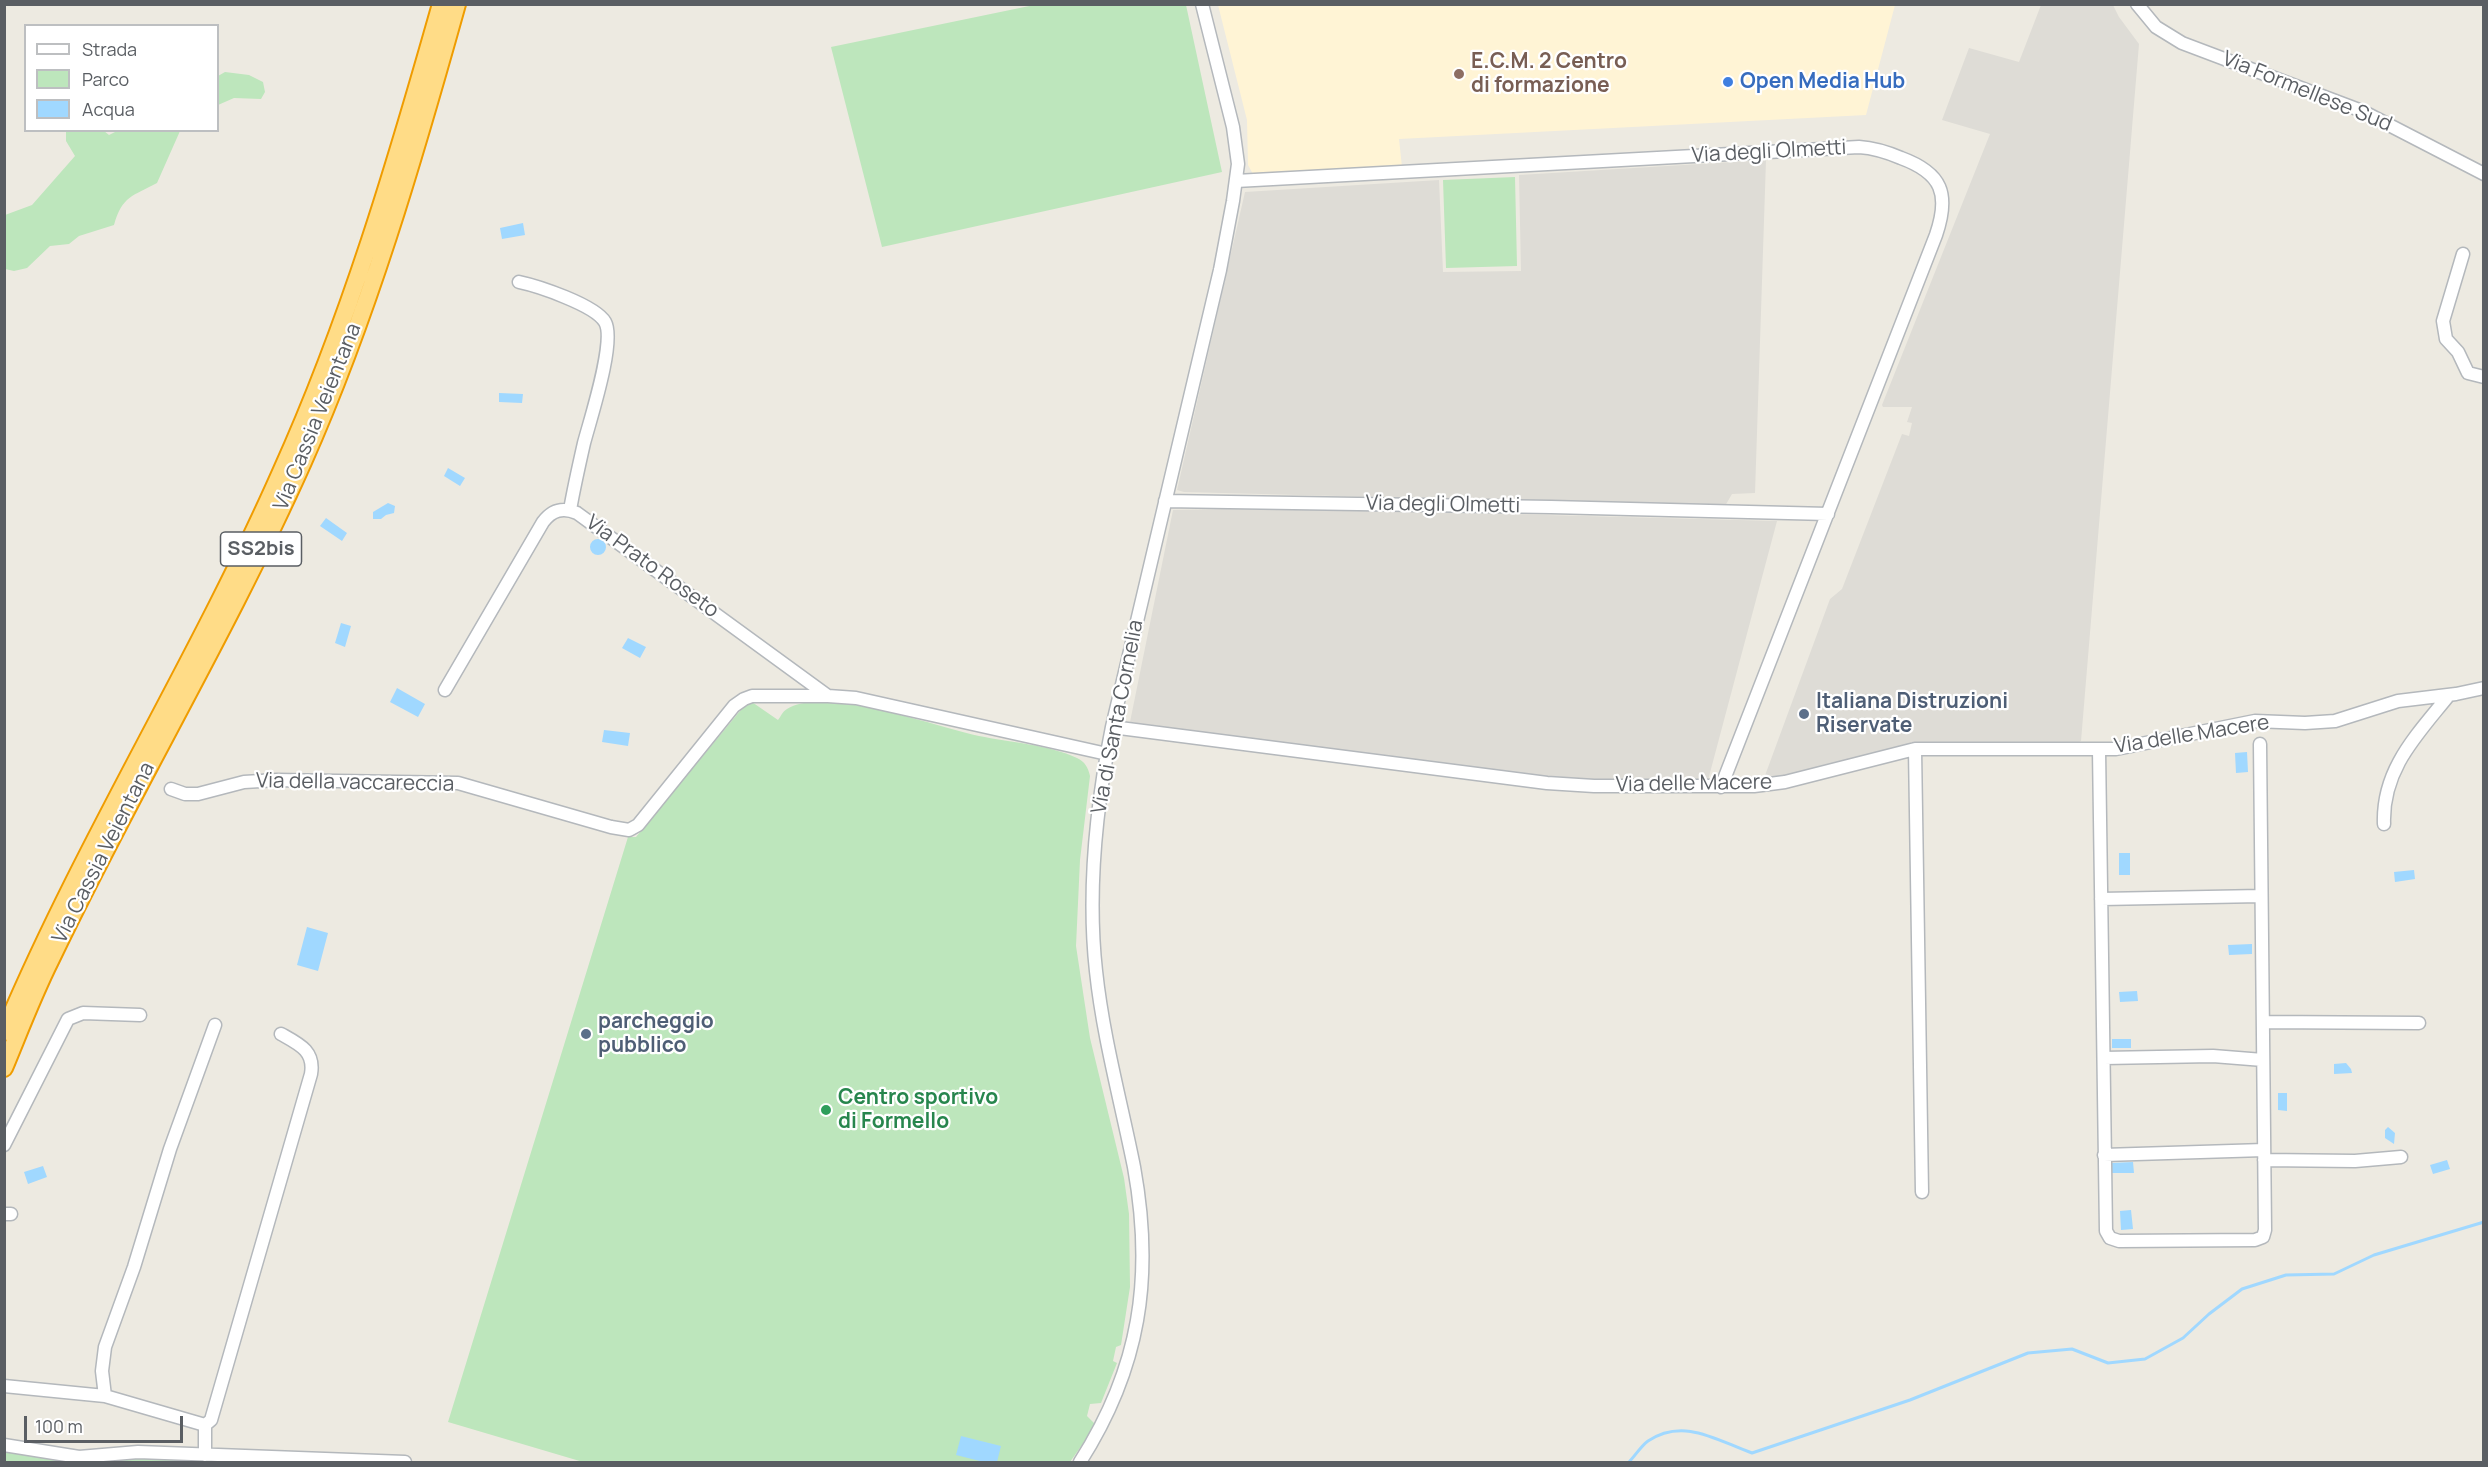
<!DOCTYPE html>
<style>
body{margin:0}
#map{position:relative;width:2488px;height:1467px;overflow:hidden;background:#edeae1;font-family:Manrope,sans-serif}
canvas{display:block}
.frame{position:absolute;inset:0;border:6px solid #5a5e63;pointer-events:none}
.legend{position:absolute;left:24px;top:24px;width:195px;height:108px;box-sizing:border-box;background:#fff;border:2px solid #bdbfc1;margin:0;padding:8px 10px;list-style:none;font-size:18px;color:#5a5e63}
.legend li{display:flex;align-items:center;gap:12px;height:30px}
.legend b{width:30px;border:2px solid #bdbfc1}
.scale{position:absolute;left:24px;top:1416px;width:159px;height:27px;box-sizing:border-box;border:3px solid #5a5e63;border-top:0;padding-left:8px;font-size:18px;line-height:21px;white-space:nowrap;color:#5a5e63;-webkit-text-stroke:4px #fff;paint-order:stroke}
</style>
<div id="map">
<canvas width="2488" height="1467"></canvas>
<div class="frame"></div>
<ul class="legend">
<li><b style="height:8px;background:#fff"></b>Strada</li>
<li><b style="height:16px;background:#bde6bc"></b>Parco</li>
<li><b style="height:16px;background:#a0d8ff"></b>Acqua</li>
</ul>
<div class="scale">100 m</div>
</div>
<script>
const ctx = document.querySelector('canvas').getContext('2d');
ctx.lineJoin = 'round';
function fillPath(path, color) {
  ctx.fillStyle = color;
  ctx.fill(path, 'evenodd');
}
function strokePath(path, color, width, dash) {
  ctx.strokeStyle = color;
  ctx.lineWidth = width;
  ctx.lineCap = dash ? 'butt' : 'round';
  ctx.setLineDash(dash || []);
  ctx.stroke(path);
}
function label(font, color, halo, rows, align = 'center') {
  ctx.font = font + ' Manrope,sans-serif';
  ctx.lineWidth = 4.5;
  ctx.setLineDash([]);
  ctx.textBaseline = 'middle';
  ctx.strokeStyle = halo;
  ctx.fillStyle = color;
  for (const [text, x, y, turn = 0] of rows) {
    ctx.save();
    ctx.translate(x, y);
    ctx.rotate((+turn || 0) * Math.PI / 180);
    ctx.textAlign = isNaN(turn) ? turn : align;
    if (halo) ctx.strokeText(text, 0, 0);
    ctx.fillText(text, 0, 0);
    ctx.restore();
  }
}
fillPath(new Path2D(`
 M1218,5h677l-29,110 -467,24 3,28 -149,7 -5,-9 -1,-45z`), '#fff4d5');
fillPath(new Path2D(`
 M2041,5h72l6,12 20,27 -58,697 -9,5 -151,-1 -158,36 67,-182 12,-10 60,-155 7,2 3,-13 -5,-1 5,-15h-29l-1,-2 108,-271 -48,-14 27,-72 50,14z
 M1766,160l-11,333 -23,1 -7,12 -541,-14 -7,-2 68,-298 194,-12 4,92 78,-1 -2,-96z
 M1273,508l504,13 -70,263 -143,-3 -434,-59 43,-212z`), '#dedcd6');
fillPath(new Path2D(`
 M1039,4l147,1 36,167 -340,75 -51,-200z
 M225,72l24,3 14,7 2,10 -4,7 -27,-1 -16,7v-29z
 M66,131h38l5,4 8,-4h63l-23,52c-24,13 -35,13 -43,42l-35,11 -10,8 -19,2 -23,22 -13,3 -9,-2v-54l27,-10 43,-49 -9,-15z
 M1515,177l2,89 -71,2 -3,-88z
 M749,700l29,20c3,-4 5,-9 9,-11 36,-24 150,18 192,27 30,6 71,9 98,22 8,4 11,9 13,18l-10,84 -4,86 14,92 34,140 5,36 1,73 -9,58 -5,2 -3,14 4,2 -16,40 -11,1 -3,12 9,9 -26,37h-487l-135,-40 180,-585h8z
 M5,1448l104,12 54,-2 84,4h-242z`), '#bde6bc');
fillPath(new Path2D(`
 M523,223l2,12 -23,4 -2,-11z
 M499,393l24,1 -1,9 -23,-1z
 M448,468l17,10 -5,8 -16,-10z
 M388,503l7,3 -1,7 -8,2 -5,4h-8v-7z
 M326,518l21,15 -5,8 -22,-15z
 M590 547a8 8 0 1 1 16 0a8 8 0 1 1-16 0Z
 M341,623l10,3 -6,21 -10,-4z
 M628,638l18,9 -6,11 -18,-10z
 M397,688l28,16 -7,13 -28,-15z
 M604,730l26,3 -2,13 -26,-4z
 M2247,752l1,20 -12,1 -1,-20z
 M2119,853h11v22h-11z
 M2414,870l1,9 -20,3 -1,-10z
 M307,927l21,6 -10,38 -21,-6z
 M2252,944v10l-23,1 -1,-10z
 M2137,991l1,10 -18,1 -1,-10z
 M2112,1039h19v9h-19z
 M2346,1063l5,6 1,4 -18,1v-10z
 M2278,1093h9v18l-9,-1z
 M2388,1127l7,6 -1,11 -9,-6v-8z
 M2447,1160l3,9 -17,5 -3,-9z
 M2133,1162l1,11h-23v-10z
 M43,1166l4,11 -19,7 -4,-12z
 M2131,1210l2,19 -12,1 -1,-19z
 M961,1436l40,10 -4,16h-13l-28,-7z`), '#a0d8ff');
strokePath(new Path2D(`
 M1629,1462c6,-6 12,-16 19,-21 36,-24 70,0 104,12l158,-53 118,-47 44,-4 36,14 37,-4 38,-21 26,-24 33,-25 44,-14 48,-1 40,-19 110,-33`), '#a0d8ff', 3);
const minor = new Path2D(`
 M2137,4l19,23 26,16 180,68 122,63
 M1236,181l623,-34c15,1 28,5 42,11 41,15 49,36 35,77l-215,552
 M2463,254l-20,67 3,18 12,13 10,21 16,4
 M519,282c19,4 76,23 86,40 11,19 -15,98 -21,121 -5,22 -10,44 -14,67
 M1165,501l386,6 277,7
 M445,690l98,-168c9,-12 20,-15 34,-9l251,183
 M1112,727l435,56 47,3h160l31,-4 130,-33h201l139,-28 50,2 30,-2 63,-20 58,-7 28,-6
 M1915,749l7,443
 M2099,750l7,481 4,7 9,3 136,-1 8,-3 2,-7 -5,-486
 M171,789l14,5h13l46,-12 33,-2 181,3 153,44 18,3 9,-5 96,-119 10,-7 8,-3h76l28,2 251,56
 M2384,824c-2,-55 33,-89 65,-129
 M2101,899l160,-3
 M2263,1022l156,1
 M2104,1058l109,-2 50,4
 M4,1145l64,-126 15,-6 57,2
 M2104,1155l160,-5
 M2264,1160l91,1 46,-4
 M4,1214h7
 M4,1386l101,10 100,29
 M105,1396l-3,-25 3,-24 29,-80 36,-118 45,-124
 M4,1445l75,12 59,-5 267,10
 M205,1455v-30l6,-5 100,-346c4,-23 -12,-30 -30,-40
 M1080,1462c60,-94 74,-185 54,-295 -13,-65 -31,-130 -38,-196 -9,-81 0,-164 16,-244l108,-457 13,-69 5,-37 -5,-37 -31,-123`);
const highway = new Path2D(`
 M4,1032c81,-192 193,-370 277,-560 68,-150 115,-309 160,-468
 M4,1068c15,-36 29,-73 46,-107 80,-168 177,-329 253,-499 65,-146 111,-304 154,-458`);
strokePath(minor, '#b4b8bc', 15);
strokePath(highway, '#ef9c00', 20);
strokePath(minor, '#fff', 12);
strokePath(highway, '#ffdc87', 16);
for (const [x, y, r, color] of [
 [1459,74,6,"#8d6e63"],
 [1728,82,6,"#3f7fe0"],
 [1804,714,6,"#5c6f8a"],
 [586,1034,6,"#5c6f8a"],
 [826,1110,6,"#2e9e5b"]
]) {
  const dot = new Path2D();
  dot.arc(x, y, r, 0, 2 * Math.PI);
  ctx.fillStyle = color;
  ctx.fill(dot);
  strokePath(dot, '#fff', 2);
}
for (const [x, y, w] of [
 [261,549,81]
]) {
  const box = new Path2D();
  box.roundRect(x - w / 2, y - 17, w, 34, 4.5);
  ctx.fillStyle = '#fff';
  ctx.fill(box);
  strokePath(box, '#5a5e63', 1.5);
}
label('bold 20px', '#5a5e63', null, [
 ["SS2bis",261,549]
]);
label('bold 21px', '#785e54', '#fff', [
 ["E.C.M. 2 Centro",1471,62],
 ["di formazione",1471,86]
], 'left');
label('bold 21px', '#366cbe', '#fff', [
 ["Open Media Hub",1740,82]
], 'left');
label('21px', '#5a5e63', '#fff', [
 ["Via Formellese Sud",2307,92,22],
 ["Via degli Olmetti",1769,152,-3],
 ["Via Cassia Veientana",318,417,-68],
 ["Via degli Olmetti",1443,505,1],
 ["Via Prato Roseto",652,567,36],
 ["Via di Santa Cornelia",1118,717,-79],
 ["Via delle Macere",2192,735,-9],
 ["Via della vaccareccia",355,783,1],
 ["Via delle Macere",1694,784,-1],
 ["Via Cassia Veientana",104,853,-63]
]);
label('bold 21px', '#4e5e75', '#fff', [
 ["Italiana Distruzioni",1816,702],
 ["Riservate",1816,726],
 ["parcheggio",598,1022],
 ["pubblico",598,1046]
], 'left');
label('bold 21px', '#27864d', '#fff', [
 ["Centro sportivo",838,1098],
 ["di Formello",838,1122]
], 'left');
</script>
